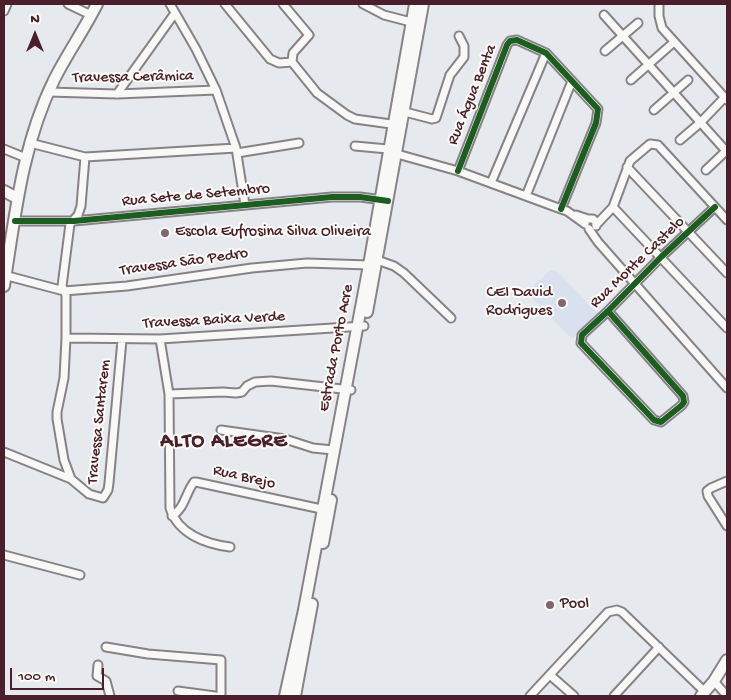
<!DOCTYPE html>
<meta charset="utf-8">
<style>
body{margin:0}
#map{position:relative;width:731px;height:700px;overflow:hidden;background:#e6e9ee;font-family:"Gochi Hand",sans-serif}
canvas{display:block}
.frame{position:absolute;inset:0;border:5px solid #4a1f2b;pointer-events:none}
.north{position:absolute;left:10px;top:10px;width:50px;height:50px;-webkit-text-stroke:4px #fdfcf7;paint-order:stroke;rotate:0deg;font-size:14px;font-weight:700;line-height:20px;text-align:center;color:#4a1f2b}
.north::after{content:'';display:block;margin:auto;width:18px;height:22px;background:#4a1f2b;clip-path:polygon(50% 0,100% 100%,50% 72%,0 100%)}
.scale{position:absolute;left:10px;top:668px;width:94px;height:22px;box-sizing:border-box;border:2px solid #4a1f2b;border-top:0;padding-left:6px;font-size:15px;line-height:18px;white-space:nowrap;color:#4a1f2b;-webkit-text-stroke:4px #fdfcf7;paint-order:stroke}
</style>
<div id="map">
<canvas width="731" height="700"></canvas>
<div class="frame"></div>
<div class="north">N</div>
<div class="scale">100 m</div>
</div>
<script>
const ctx = document.querySelector('canvas').getContext('2d');
ctx.lineJoin = 'round';
function fillPath(path, color) {
  ctx.fillStyle = color;
  ctx.fill(path, 'evenodd');
}
function strokePath(path, color, width, dash) {
  ctx.strokeStyle = color;
  ctx.lineWidth = width;
  ctx.lineCap = dash ? 'butt' : 'round';
  ctx.setLineDash(dash || []);
  ctx.stroke(path);
}
function label(font, color, halo, rows, align = 'center') {
  ctx.font = font + ' "Gochi Hand",sans-serif';
  ctx.lineWidth = 4;
  ctx.setLineDash([]);
  ctx.textBaseline = 'middle';
  ctx.strokeStyle = halo;
  ctx.fillStyle = color;
  for (const [text, x, y, turn = 0] of rows) {
    ctx.save();
    ctx.translate(x, y);
    ctx.rotate((+turn || 0) * Math.PI / 180);
    ctx.textAlign = isNaN(turn) ? turn : align;
    if (halo) ctx.strokeText(text, 0, 0);
    ctx.fillText(text, 0, 0);
    ctx.restore();
  }
}
fillPath(new Path2D(`
 M551,270l7,2 41,43 -27,24 -46,-47z`), '#d9e1ef');
const street = new Path2D(`
 M68,4l23,11
 M170,4l26,45 20,41 20,58 9,57
 M225,4l45,55 9,4 13,-1 1,-9 16,-18 -26,-31
 M363,4l21,11 27,7
 M659,4v12l3,12 65,72
 M4,11l3,-7
 M604,15l123,137
 M605,51l33,-28
 M292,62l25,31 30,22 8,4 43,6
 M631,80l43,-38
 M49,92l68,2 99,-4
 M117,94l58,-81
 M654,110l34,-30
 M405,112l27,7 4,-1 14,-43 14,-18v-11l-5,-10
 M680,140l20,-17 25,-26
 M30,143l55,14 151,-9
 M355,146l33,3
 M4,149l22,9
 M237,153l62,-10
 M397,154l61,17 103,38 6,2 18,13
 M627,167l100,106
 M706,170l21,-20
 M458,171l49,-126 3,-4 7,-1 29,13 52,56 -2,14 -35,86
 M491,183l55,-130
 M526,196l46,-115
 M613,207l114,121
 M576,215l12,4h5l3,3v4
 M15,221h59l258,-24h28l23,3
 M596,225l17,-18 17,-46 20,-17 8,1 69,75
 M589,229l9,13 129,146
 M377,260l17,6 10,7 47,45
 M4,275l60,16 63,-5 125,-18 55,-5 62,2
 M608,311l75,85 1,6 -2,3 -21,17 -7,-2 -73,-77 1,-8 26,-24 53,-54 54,-50
 M66,338l94,1 204,-13
 M160,339l9,55 1,114c8,26 36,36 60,39
 M169,394l54,-2 13,1 6,-1 5,-6 8,-4 16,-1 80,9
 M221,430l64,9 28,9 20,2
 M4,452l67,27 18,15 14,4 5,-8 1,-7 13,-143
 M71,479l-7,-19 -7,-41v-7l7,-34 2,-40v-43l-4,-9 8,-62 8,-9 3,-9 4,-49
 M727,481l-16,7 -4,3 1,5 19,30
 M172,516c13,-8 13,-22 22,-34h2l130,28
 M4,555l76,20
 M106,647l42,7 73,6v36
 M98,665l-1,11 9,5 4,15
 M550,675l24,21
 M714,681l13,15
 M178,691l37,5
 M530,696l78,-84 9,-2 5,2 83,80
 M614,696l45,-49`);
const secondary = new Path2D(`
 M4,191l13,7
 M4,286c11,-70 18,-141 50,-206 13,-26 30,-50 43,-76
 M367,312l56,-308
 M323,543l8,-43
 M285,696l19,-86 65,-345 46,-261
 M295,696l17,-92
 M701,696l13,-15 13,-21`);
strokePath(street, '#888286', 11);
strokePath(secondary, '#888286', 14);
strokePath(street, '#f8f8f7', 7);
strokePath(secondary, '#f8f8f7', 10);
strokePath(new Path2D(`
 M458,171l49,-126 3,-4 7,-1 29,13 52,56 -2,14 -35,86
 M15,221h59l258,-24h28l28,4
 M608,311l75,85 1,6 -2,3 -21,17 -7,-2 -73,-77 1,-8 26,-24 53,-54 54,-50`), '#1b5e20', 6);
for (const [x, y, r, color] of [
 [165,233,5,"#81666f"],
 [562,303,5,"#81666f"],
 [550,605,5,"#81666f"]
]) {
  const dot = new Path2D();
  dot.arc(x, y, r, 0, 2 * Math.PI);
  ctx.fillStyle = color;
  ctx.fill(dot);
  strokePath(dot, '#fdfcf7', 2);
}
label('16px', '#4a1f2b', '#fdfcf7', [
 ["Travessa Cerâmica",133,78,-1],
 ["Rua Água Benta",473,95,-68],
 ["Rua Sete de Setembro",196,196,-5],
 ["Travessa São Pedro",184,263,-8],
 ["Rua Monte Castelo",638,263,-44],
 ["Travessa Baixa Verde",214,321,-3],
 ["Estrada Porto Acre",337,348,-79],
 ["Travessa Santarem",100,422,-84],
 ["Rua Brejo",244,478,13]
]);
label('16px', '#4a1f2b', '#fdfcf7', [
 ["Escola Eufrosina Silva Oliveira",175,233],
 ["CEI David",552,294,"right"],
 ["Rodrigues",552,312,"right"],
 ["Pool",560,605]
], 'left');
ctx.letterSpacing = '1px';
label('bold 21px', '#4a1f2b', '#fdfcf7', [
 ["ALTO ALEGRE",224,443]
]);
ctx.letterSpacing = '0px';
</script>
